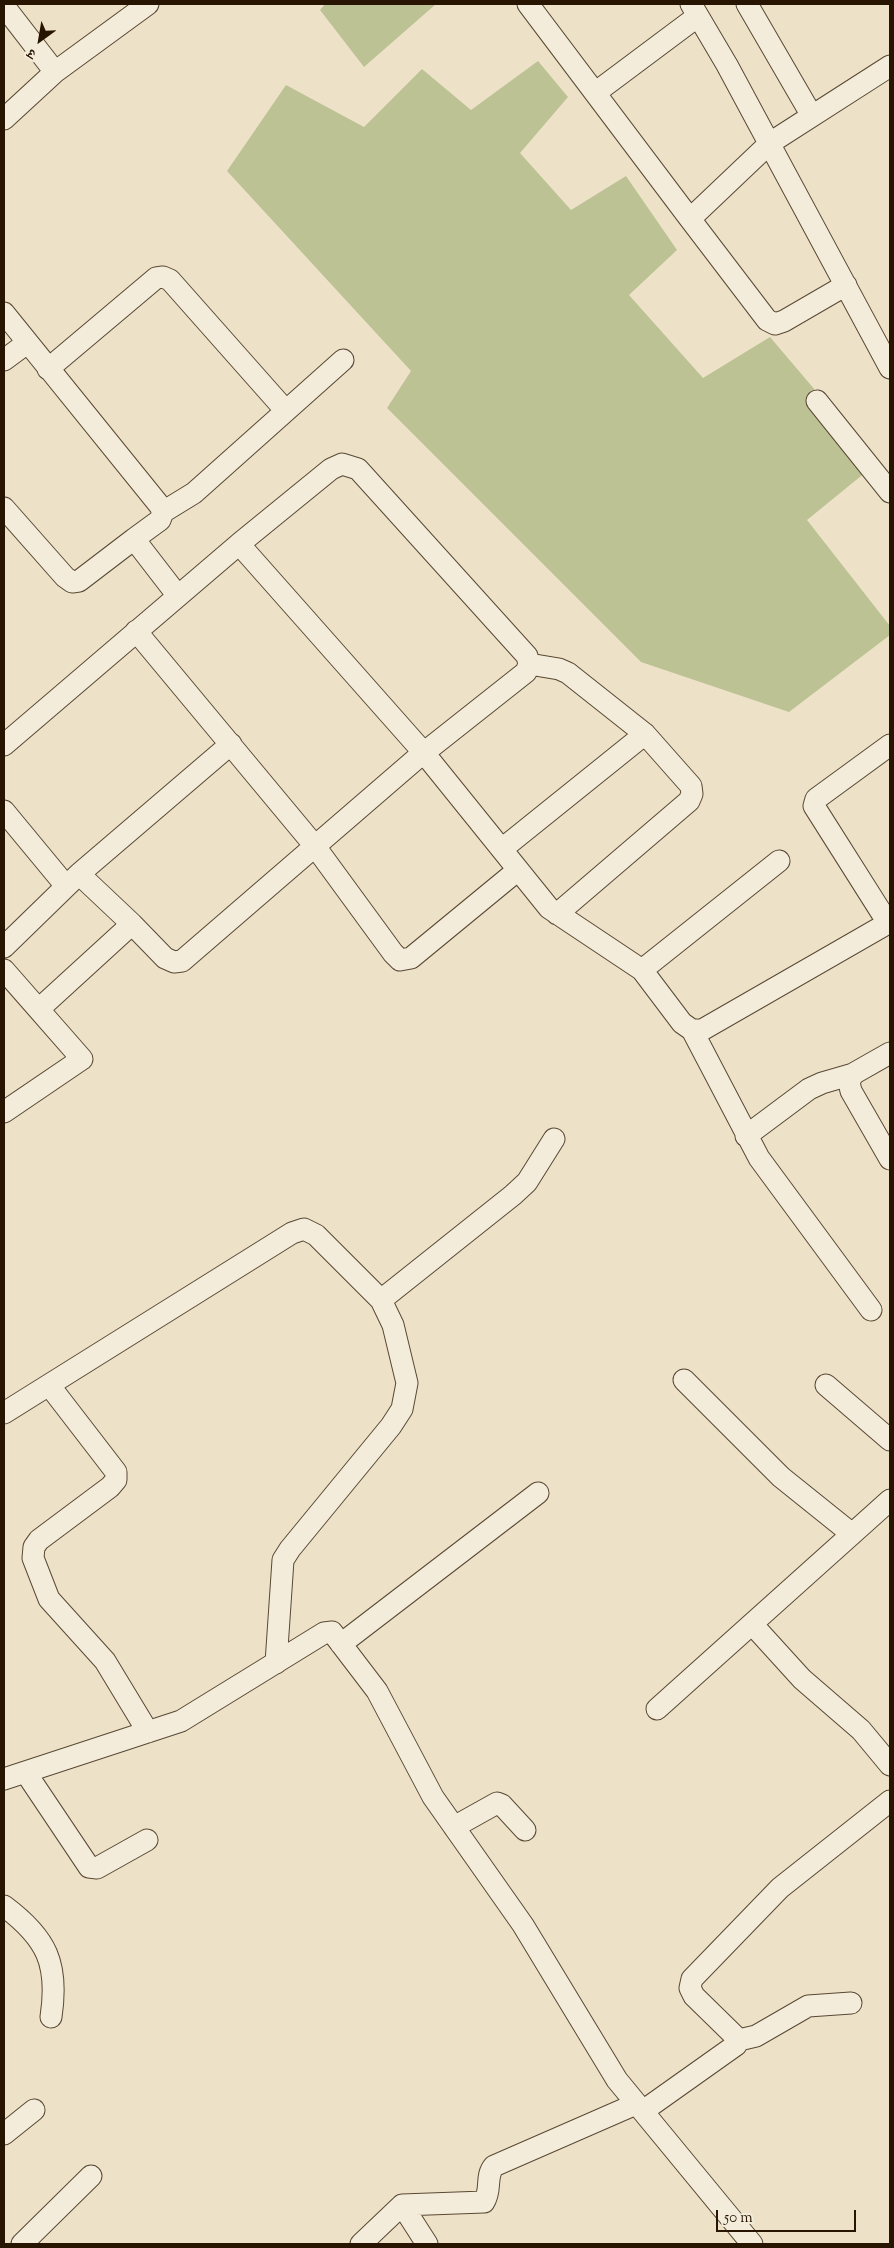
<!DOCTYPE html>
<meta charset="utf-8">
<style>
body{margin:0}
#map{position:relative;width:894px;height:2248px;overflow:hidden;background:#ede2c8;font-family:"Sorts Mill Goudy","Noto Serif Devanagari",serif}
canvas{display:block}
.frame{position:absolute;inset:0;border:5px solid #281501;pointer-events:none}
.north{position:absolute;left:15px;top:15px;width:50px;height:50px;-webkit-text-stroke:4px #f3ecdb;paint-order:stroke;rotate:212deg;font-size:14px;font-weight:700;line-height:20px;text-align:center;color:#281501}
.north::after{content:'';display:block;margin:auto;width:18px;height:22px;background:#281501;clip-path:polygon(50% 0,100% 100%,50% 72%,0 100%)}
.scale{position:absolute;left:716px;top:2210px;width:140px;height:22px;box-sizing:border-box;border:2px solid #281501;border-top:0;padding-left:6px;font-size:15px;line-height:18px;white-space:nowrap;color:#281501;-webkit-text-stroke:4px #f3ecdb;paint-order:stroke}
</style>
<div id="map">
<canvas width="894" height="2248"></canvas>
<div class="frame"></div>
<div class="north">उ</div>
<div class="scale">50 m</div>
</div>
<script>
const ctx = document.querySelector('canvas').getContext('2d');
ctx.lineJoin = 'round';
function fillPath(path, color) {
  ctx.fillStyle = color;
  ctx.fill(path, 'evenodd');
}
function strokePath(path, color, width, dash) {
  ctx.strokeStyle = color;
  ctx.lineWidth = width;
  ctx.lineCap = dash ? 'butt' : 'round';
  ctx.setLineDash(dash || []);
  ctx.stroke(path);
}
fillPath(new Path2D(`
 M325,4h111l-72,63 -44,-57z
 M538,61l30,36 -48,56 51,57 55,-34 51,74 -48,45 74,83 67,-41 107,126 -70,57 83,106v9l-101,77 -148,-50 -254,-254 24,-37 -184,-200 59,-86 78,42 58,-58 49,41z`), '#bcc294');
const minor = new Path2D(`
 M528,4l162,215 80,-76 120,-77
 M691,4l36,61 163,303
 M747,4l65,112
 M4,6l51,66
 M595,93l103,-77
 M4,119l51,-47 93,-68
 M690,219l77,101 8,4 9,-3 62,-36
 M4,313l156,193 3,6 -3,8 -26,19 44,57
 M4,360l23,-17
 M48,369l108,-91 7,-1 7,3 116,131
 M817,401l73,91
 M4,508l61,69 7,5 7,-1 55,-42
 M163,512l31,-19 149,-133
 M239,544l185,209 125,155 93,62 40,53 10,7h10l188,-108
 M136,631l178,214 79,108 7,7 11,-2 107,-88
 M529,664l30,5 9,4 77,61 46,52 1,8 -3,7 -132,113
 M4,745l235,-201 92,-75 11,-5 16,5 169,187 2,8 -3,8 -110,87 -234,202 -8,1 -9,-4 -33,-34 -53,-50 -75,73
 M4,811l62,75
 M502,849l143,-115
 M79,874l152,-130
 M888,923l-74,-117 2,-7 74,-54
 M4,970l78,89 -78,53
 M642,970l137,-109
 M39,1009l93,-85
 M692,1030l67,128 112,152
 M890,1053l-37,21 -4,8 2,9 39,68
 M746,1136l63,-47 13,-6 31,-9
 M381,1300l132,-105 14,-13 27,-43
 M684,1380l97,97 71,57
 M49,1385l67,87v8l-6,7 -71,53 -5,7 -1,11 16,41 56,62 43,71
 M826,1385l64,55
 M4,1413l288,-180 12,-4 12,6 65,65 12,25 14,58 -5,26 -11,17 -101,123 -7,11 -7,103
 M752,1624l50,55 59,51 29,35
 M341,1644l197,-151
 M657,1709l233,-209
 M26,1773l63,94 8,1 50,-28
 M4,1779l177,-58 143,-88 8,-1 45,59 56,106 90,128 94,155 135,164
 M454,1827l43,-24 5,2 23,25
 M4,1906c43,32 55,58 47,111
 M739,2040l17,-4 52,-30 43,-3
 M643,2111l93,-66 3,-5 -45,-44 -4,-8 2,-9 88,-91 110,-87
 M4,2134l30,-24
 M402,2205l25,39
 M22,2244l69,-68
 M361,2244l41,-39 82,-3c8,-12 1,-26 10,-36l142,-62`);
strokePath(minor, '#594833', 23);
strokePath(minor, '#f3ecdb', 21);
</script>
